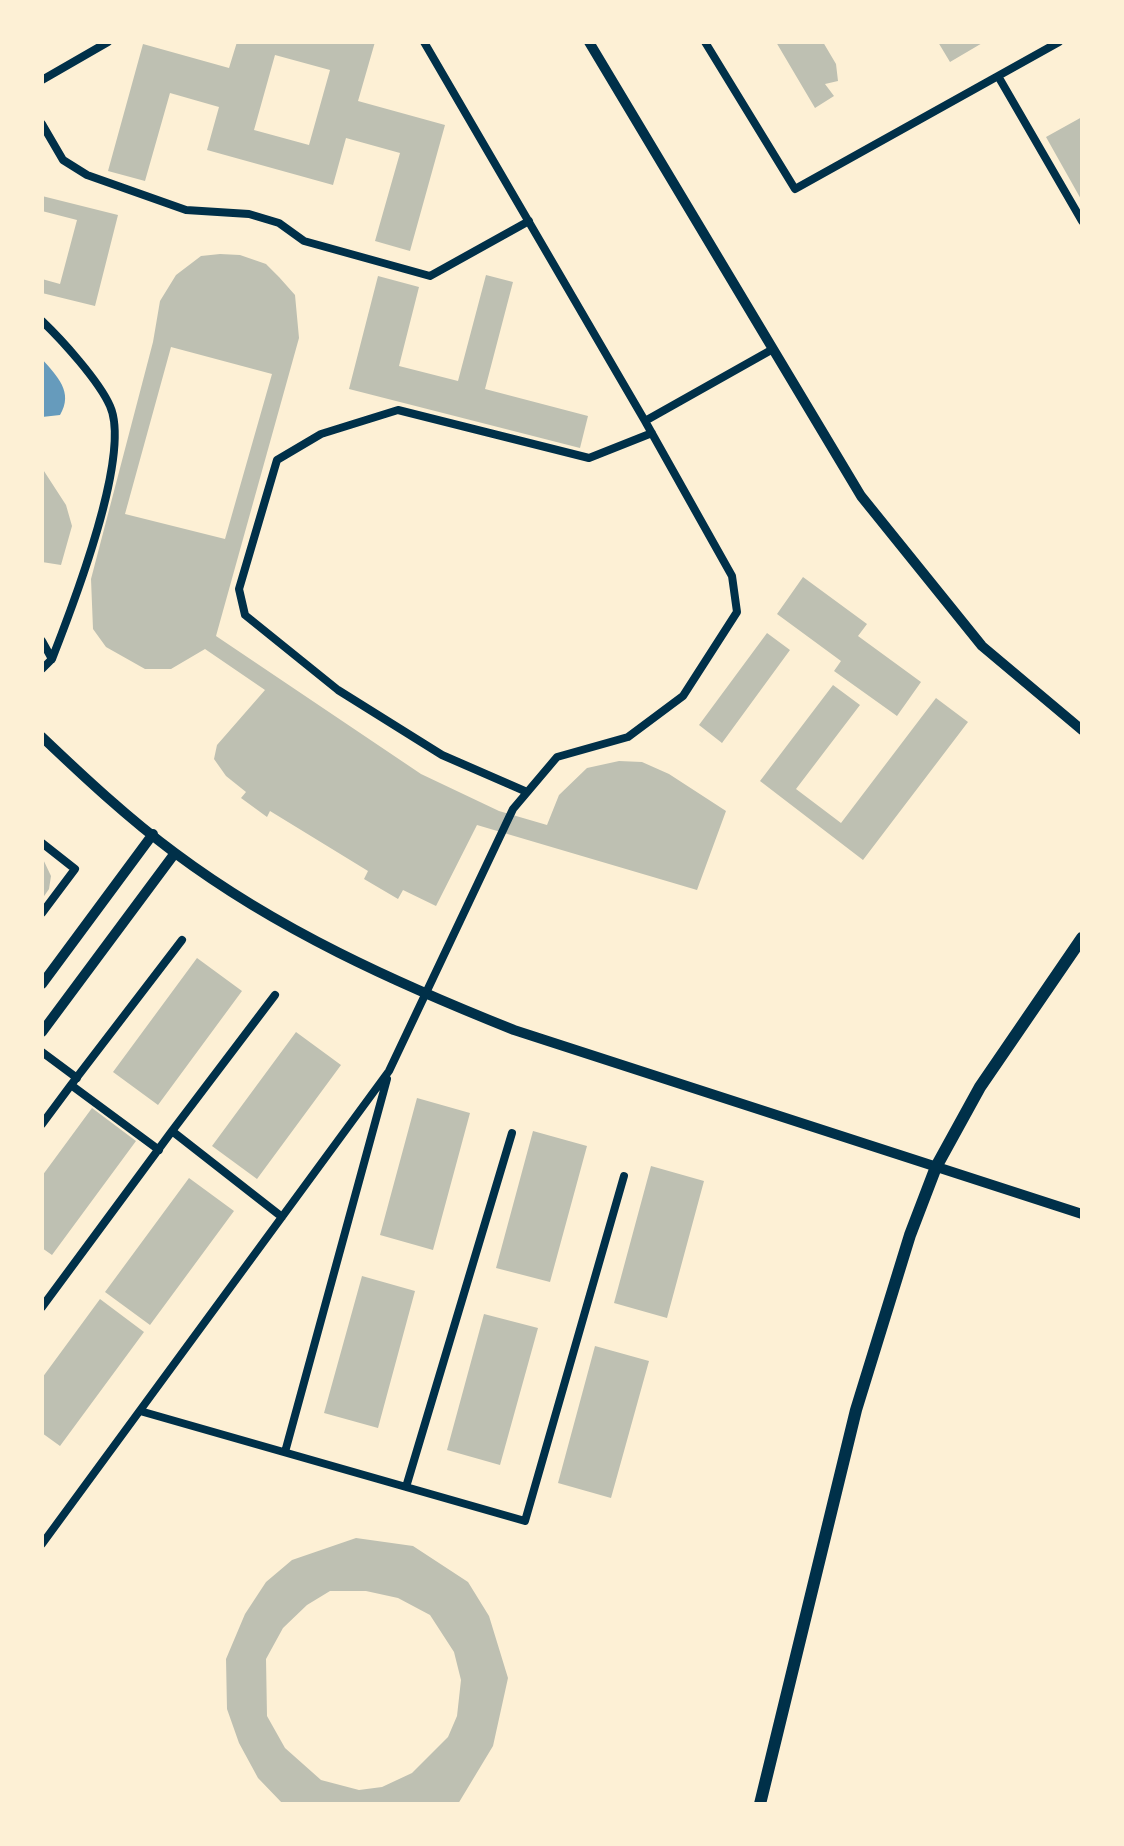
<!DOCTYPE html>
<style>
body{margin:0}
#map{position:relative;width:1124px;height:1846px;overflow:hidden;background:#fdf0d5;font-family:Cabin,sans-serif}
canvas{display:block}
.frame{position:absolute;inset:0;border:44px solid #fdf0d5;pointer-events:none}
</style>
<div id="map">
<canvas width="1124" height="1846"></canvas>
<div class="frame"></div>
</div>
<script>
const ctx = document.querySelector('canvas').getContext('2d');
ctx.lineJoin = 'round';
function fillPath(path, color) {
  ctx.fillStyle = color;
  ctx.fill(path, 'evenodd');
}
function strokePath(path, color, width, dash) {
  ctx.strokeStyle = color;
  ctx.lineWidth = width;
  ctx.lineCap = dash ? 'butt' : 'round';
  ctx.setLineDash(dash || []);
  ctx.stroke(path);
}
fillPath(new Path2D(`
 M42,359c15,17 32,33 18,56l-18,2z`), '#669bbc');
fillPath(new Path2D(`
 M237,42h138l-17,59 87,24 -35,126 -35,-10 25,-88 -54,-15 -13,47 -126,-35 12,-43 -49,-14 -25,88 -37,-10 35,-127 86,24zM275,55l55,15 -21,75 -55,-15z
 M776,42h47l13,22 2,17 -13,3 9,12 -19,12z
 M938,42h46l-34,20z
 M1082,117v84l-36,-64z
 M42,196l76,19 -23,91 -53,-13v-14l18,5 17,-64 -35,-9z
 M220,254l20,1 26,9 13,13 16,18 4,43 -83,298 205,138 78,37 48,14 12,-30 28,-27 32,-7 23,1 27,12 57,37 -29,79 -220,-65 -41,81 -33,-16 -5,9 -34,-20 4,-8 -98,-60 -3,6 -26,-19 5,-6 -20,-16 -12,-17 3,-14 48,-55 -60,-41 -34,20h-26l-39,-22 -13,-18 -2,-50 62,-237 7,-41 16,-26 25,-19zM171,347l101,27 -47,165 -100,-25z
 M486,275l27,7 -28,107 103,27 -8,32 -231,-59 29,-113 41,11 -20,79 59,15z
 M42,468l24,37 6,21 -11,39 -19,-3z
 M803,577l64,47 -9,12 63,46 -24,34 -63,-45 7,-10 -64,-47z
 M767,633l23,17 -68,93 -23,-18z
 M833,685l27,20 -64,84 45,34 95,-125 32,24 -105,138 -103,-79z
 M42,857l9,19 -2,13 -7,10z
 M197,958l45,33 -84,114 -45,-33z
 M296,1032l45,33 -84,114 -45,-33z
 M417,1098l53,15 -37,137 -53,-15z
 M92,1108l44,33 -84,114 -10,-7v-72z
 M533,1131l54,15 -37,136 -54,-14z
 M651,1166l53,15 -37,137 -53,-15z
 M189,1178l45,33 -84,114 -45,-33z
 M362,1276l53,15 -37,137 -54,-15z
 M100,1299l44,33 -84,114 -18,-13v-55z
 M484,1314l54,14 -38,137 -53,-15z
 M595,1346l54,15 -38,137 -53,-15z
 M356,1538l57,8 55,36 21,34 19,62 -15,68 -35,58h-175l-25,-26 -19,-35 -12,-34 -1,-50 19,-45 21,-32 26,-22zM330,1591h36l32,7 32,17 24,37 7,28 -4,36 -9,21 -36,36 -30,14 -23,3 -38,-10 -36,-32 -18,-32 -1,-57 17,-31 24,-23z`), '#bec0b2');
strokePath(new Path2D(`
 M424,42l221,379 128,-72
 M705,42l90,147 203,-113 84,145
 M998,76l61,-34
 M42,80l66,-38
 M42,124l21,36 24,15 99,35 63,4 30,9 25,18 126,35 99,-55
 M42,321c20,19 57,60 68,85 22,49 -38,202 -58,253
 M42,641l10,18 -10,10
 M527,792l-85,-37 -104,-65 -93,-75 -6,-26 38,-129 44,-26 77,-24 191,48 63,-25
 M42,843l33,26 -33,44
 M275,995l-103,136 110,86
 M42,1052l35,26
 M42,1124l29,-39
 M159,1150l-88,-65 111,-145
 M42,1307l130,-176
 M140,1411l385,110 99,-345
 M285,1452l102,-373
 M406,1487l106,-354
 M42,1544l347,-473 124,-262 44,-52 71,-20 55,-41 54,-84 -5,-36 -87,-155`), '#003049', 8);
strokePath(new Path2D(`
 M589,42l272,454 121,150 100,84
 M42,737c42,40 86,81 133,116 103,77 221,130 339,177l568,184
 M42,984l111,-150
 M42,1032l133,-179`), '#003049', 10);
strokePath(new Path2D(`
 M760,1804l96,-394 54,-175 26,-68 44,-80 102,-149`), '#003049', 12);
</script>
